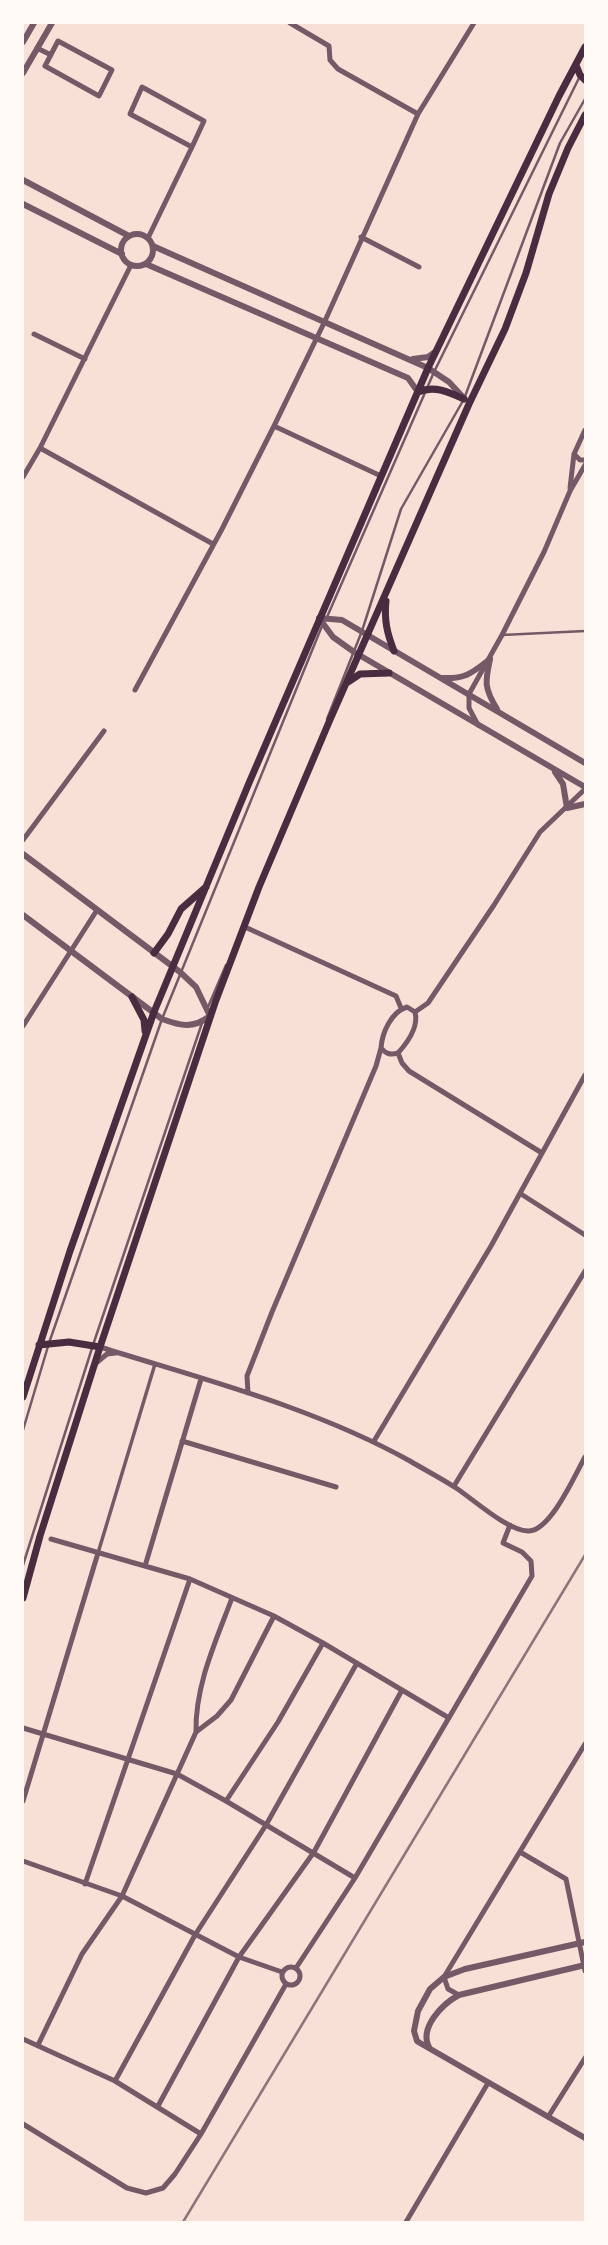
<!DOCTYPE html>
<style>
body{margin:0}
#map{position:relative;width:608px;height:2245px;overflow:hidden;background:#f7e1d7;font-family:"Alegreya Sans",sans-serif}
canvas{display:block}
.frame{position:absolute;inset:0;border:24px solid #fffaf5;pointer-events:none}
</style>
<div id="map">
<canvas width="608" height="2245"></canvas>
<div class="frame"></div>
</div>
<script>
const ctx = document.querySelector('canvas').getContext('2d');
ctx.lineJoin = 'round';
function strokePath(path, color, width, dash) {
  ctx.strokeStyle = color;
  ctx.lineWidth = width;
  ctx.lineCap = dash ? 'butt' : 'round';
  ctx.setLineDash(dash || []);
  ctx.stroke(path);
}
strokePath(new Path2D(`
 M327,617l107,-245 145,-294
 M502,635l83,-4
 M327,719l35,-88 39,-122 63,-110 96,-256 25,-44
 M208,1007l18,-42
 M23,1430l26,-87 113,-324 160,-393
 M23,1565l70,-220 109,-322`), '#755966', 2.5);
strokePath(new Path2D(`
 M98,1553l57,-189`), '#755966', 3.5);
strokePath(new Path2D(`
 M290,23l39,23 1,14 8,9 80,45
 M58,41l54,29 -13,26 -54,-30z
 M37,48l14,7
 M142,87l62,34 -12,26 -62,-33z
 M361,237l58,30
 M148,238l44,-91
 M34,334l51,25
 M274,426l107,50
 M40,448l173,96
 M574,454l6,6h5
 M23,477l17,-29 91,-183
 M570,488l4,-34 11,-24
 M135,690l87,-161 52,-103 50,-103 94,-209 56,-91
 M478,725l-9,-17v-14l33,-59 42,-83 26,-61 15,-26
 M23,840l81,-109
 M245,927l151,69 5,12
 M407,1007l8,5c4,15 -7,30 -17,41 -8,2 -12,1 -17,-5 1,-15 10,-36 26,-41z
 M415,1012l13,-9 66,-98 46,-73 45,-43
 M23,1026l74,-116
 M398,1053l4,10 7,8 133,82
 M521,1194l64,41
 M100,1347c105,33 213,60 310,114 15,9 31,17 46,27 17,11 53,44 73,43 22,-1 46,-56 56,-74
 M95,1364l12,-10 9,-1
 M248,1393l-1,-17 25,-64 104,-246 5,-18
 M182,1441l154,46
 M374,1441l117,-195 94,-171
 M454,1486l131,-215
 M51,1539l139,40 84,37 49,27 126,75
 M145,1566l56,-187
 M23,1728l154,46 49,27 129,77
 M196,1732c-1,-47 20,-91 36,-134
 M23,1801l75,-248
 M226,1801l52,-79 45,-79
 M520,1852l46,27 19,92
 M23,1861l99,35 117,61 43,15
 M85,1884l105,-305
 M282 1976a9 9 0 1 1 18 0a9 9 0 1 1-18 0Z
 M296,1968l59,-90 177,-302 -1,-15 -9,-9 -19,-9 7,-18
 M459,1995l-11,-6 -4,-12 141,-233
 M23,2039l92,42 86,53
 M38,2045l44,-91 40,-58 74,-164 21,-16 14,-16 43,-84
 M115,2081l80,-146 71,-110 91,-162
 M158,2106l81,-149 75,-105 88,-162
 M548,2117l37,-59
 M23,2124l104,64 19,5 17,-5 12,-14 26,-40 85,-150
 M406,2222l82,-139`), '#755966', 5);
strokePath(new Path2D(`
 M23,42l11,-19
 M23,73l29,-50
 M23,180l106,56
 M23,204l99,50
 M121 250a16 16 0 1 1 32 0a16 16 0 1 1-32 0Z
 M153,246l275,122 21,14 14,15
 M146,264l262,114 10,14
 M413,359l15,-2 7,-5
 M319,618l14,19 21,15 231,135
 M319,618l23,2 243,143
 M490,659c-5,23 -6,29 7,50
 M442,678c24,1 30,-5 48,-19
 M555,772l8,12 4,24 18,-4
 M23,854l157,118 16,15 14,29c-17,13 -29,10 -48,3l-139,-104
 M585,1942l-120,27 -21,8 -14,12 -12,22 -4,20 3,10 3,2 165,95
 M429,2047c-10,-19 13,-43 30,-52l126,-30`), '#755966', 6);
strokePath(new Path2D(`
 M576,65l4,10 5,5
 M418,392c16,-7 31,0 46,7
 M386,601c-2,19 1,32 8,50
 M348,682l12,-8 29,-1
 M154,953l14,-19 13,-25 25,-22
 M132,997l12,23 1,11
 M39,1345l30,-3 31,5
 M23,1397l47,-146 84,-239 95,-229 179,-415 131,-272 26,-49
 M23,1598l17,-62 60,-189 116,-347 43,-113 70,-165 140,-318 36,-75 21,-56 23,-79 19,-46 17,-33`), '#4a2c40', 7);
strokePath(new Path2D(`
 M183,2222l402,-667`), '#8f747c', 2.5);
</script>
